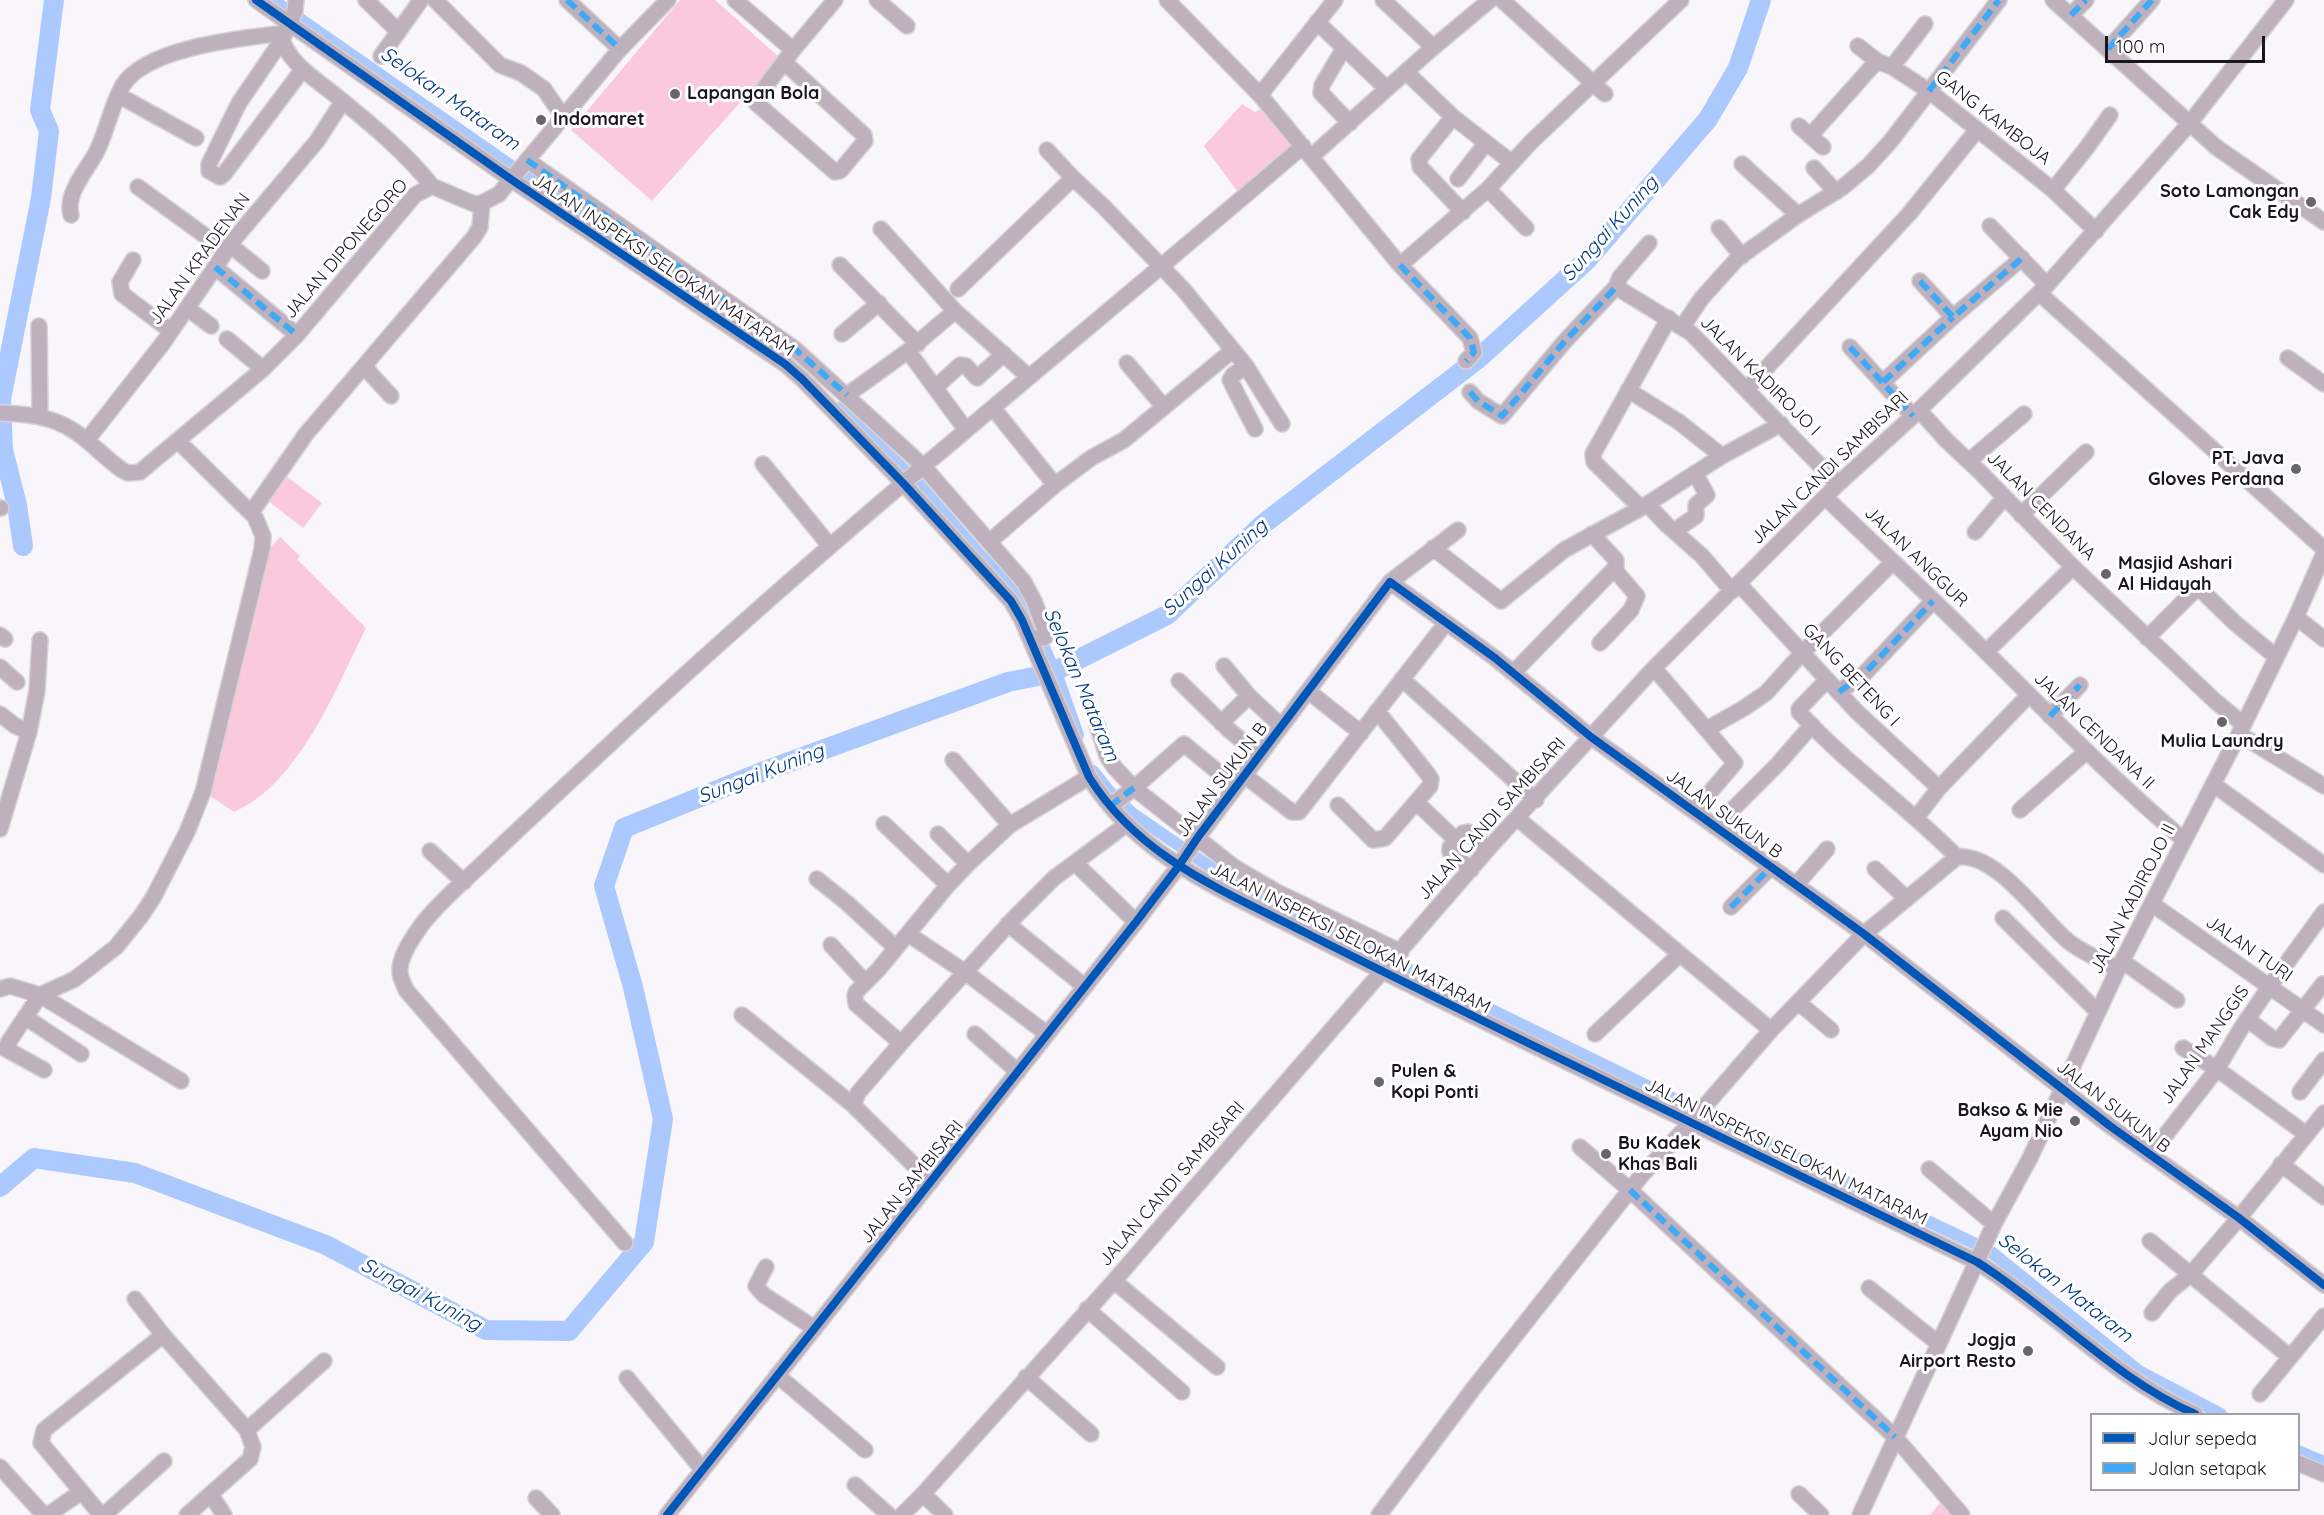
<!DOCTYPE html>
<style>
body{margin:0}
#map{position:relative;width:2324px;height:1515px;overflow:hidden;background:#f9f6fb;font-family:Quicksand,sans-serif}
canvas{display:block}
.legend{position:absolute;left:2090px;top:1413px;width:210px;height:78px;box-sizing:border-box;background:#fff;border:2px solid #a3a1a5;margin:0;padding:8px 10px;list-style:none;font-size:18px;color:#1a151f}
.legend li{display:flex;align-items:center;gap:12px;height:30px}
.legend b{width:30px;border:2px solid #a3a1a5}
.scale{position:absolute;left:2105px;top:36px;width:160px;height:27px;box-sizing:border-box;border:3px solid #1a151f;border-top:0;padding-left:8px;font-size:18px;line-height:21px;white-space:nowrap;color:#1a151f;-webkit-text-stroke:4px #fff;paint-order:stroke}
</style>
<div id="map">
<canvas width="2324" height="1515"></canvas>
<ul class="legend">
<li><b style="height:8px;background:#0057b8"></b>Jalur sepeda</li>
<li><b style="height:8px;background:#3fa9f5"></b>Jalan setapak</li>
</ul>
<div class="scale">100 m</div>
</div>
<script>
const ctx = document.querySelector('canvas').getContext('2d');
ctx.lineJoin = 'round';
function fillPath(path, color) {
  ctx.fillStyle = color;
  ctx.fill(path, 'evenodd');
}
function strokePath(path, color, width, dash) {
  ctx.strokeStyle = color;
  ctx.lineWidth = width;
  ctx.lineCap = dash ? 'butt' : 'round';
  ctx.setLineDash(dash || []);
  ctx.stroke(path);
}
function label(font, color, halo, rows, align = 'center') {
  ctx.font = font + ' Quicksand,sans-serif';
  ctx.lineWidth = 6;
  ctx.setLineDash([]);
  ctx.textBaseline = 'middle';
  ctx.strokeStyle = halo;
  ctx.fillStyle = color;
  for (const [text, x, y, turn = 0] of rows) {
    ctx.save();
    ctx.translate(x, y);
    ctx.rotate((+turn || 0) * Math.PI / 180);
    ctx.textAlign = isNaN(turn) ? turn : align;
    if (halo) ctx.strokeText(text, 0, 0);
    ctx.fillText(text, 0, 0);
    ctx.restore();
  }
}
fillPath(new Path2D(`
 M680,0h35l65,58 -128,143 -81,-71z
 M1242,104l13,8 7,-4 35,37 -57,50 -36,-49z
 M286,476l36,27 -19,25 -35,-27z
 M280,537l20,19 -3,3 69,69c-30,60 -66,155 -132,184l-27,-18 59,-242z
 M1941,1502l12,13h-23z`), '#fbc9dd');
strokePath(new Path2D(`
 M273,0l444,309
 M840,408l76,73 65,75 42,44 36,81 19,54
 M1093,771l16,20 23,22 104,72 401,196 353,170 149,120 82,43
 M2298,1451l26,11`), '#abc9fc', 12);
strokePath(new Path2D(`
 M23,546l-6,-41 -14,-55 -2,-51 40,-201 8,-67 -9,-21 14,-110
 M0,1187l34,-29 101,15 191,72 160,85 83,1 75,-89 19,-123 -30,-132 -29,-101 20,-58 138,-56 246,-90 41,-8 118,-59 95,-90 217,-167 109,-99 120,-140 30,-51 23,-68`), '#abc9fc', 20);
const minor = new Path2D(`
 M256,0l256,180 273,184 17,15 101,104 108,118 11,19 67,157c51,82 136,114 217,156 73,37 147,73 220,109 151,73 301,147 451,220 75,47 138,117 218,152
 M296,0l-1,11 -13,29c9,26 38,42 58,59 32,26 66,54 92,87
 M366,0l32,31
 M435,0l65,65 21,8 23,16 15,22 5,5
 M567,0l53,49
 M735,0l58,50 42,-50
 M877,0l30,26
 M1167,0l93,95 140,170 70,73 4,14 -8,9
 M1383,0l50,47
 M1502,0l103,94
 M2053,0l163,147 108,75
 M2071,15l15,-15
 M1317,22l70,67
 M282,40l-43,63 -30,61v7l11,6 4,-3 79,-105
 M1858,46l19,15 15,6 37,24 124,99 43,41
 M1344,48l-22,37 -1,8 29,30
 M2108,49l44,-49
 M381,56l40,-56
 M784,62l80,73 1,6 -25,30 -5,1 -79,-69v-4l37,-49
 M1892,67l33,-43
 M1406,72l47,45 58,45
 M118,95l78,43
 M1260,95l75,-95
 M1453,117l-34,42 1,8 4,4 39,41
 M1799,126l24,21
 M1810,136l67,-75
 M1047,150l26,28 30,28 80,83 63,77 36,58
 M1311,157l118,-106 61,-51
 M527,160l268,189 128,117 101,116 10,19 13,34 -3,3h-14
 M1742,164l56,51
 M1814,168l22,24
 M1458,179l28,-36
 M138,187l88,64
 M1488,189l38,39
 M2053,190l35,-44 22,-31
 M71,215c-6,-21 15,-44 25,-62 11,-22 15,-47 27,-68 24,-38 120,-47 162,-52
 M1990,226l57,59
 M1719,228l23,28
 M881,229l74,82 74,66
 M230,245l32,26
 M133,260l-13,22 2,12 49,37
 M840,265l78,79
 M1400,265l88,-76 43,-47 150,-142
 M215,267l82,68
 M1920,281l33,36 69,-59
 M1616,287l75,46 147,151
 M958,289l115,-111
 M2039,293l285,256
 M187,308l24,18
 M955,311l-47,40 58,79
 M39,326l1,91
 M1683,326l18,-27 36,-40 61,-44 45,-28 25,-21 22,-24 109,-142
 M842,334l37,-31
 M227,339l36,30
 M1850,347l63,69
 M2288,358l36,26
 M1127,363l36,43
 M366,364l3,8 22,24
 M1246,366l-13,9 -3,5 25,49
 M1883,382l70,-65
 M935,388l25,-23 6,1 11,12 27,-24
 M1747,389l162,-175 68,-84
 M1628,390l51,32 43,34
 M1470,392l8,9 24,15 63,-75 51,-54 4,-10 29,-34
 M847,395l61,-44
 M993,408l62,77
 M1919,410l27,30 33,31 94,96 142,134 28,23
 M0,413c26,1 52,3 74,18 17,11 31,27 48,39l6,3 12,-1 123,-103 34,-34 118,-140 17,-9 42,18 8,-1 17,-9 121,-145 48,-49
 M87,440l76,-97 73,-106 81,-96 26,-40
 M1969,461l55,-47
 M763,464l67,82
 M1825,497c51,49 104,98 154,148 67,66 133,134 205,195
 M1647,504l20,21 35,31 30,35
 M0,508h1
 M1641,508l-47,-46 -1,-8 76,-136
 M251,513l55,-79 168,-197 6,-10 2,-24
 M2021,515l65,-63
 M1674,531l22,-15v-11l11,-10 -12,-22
 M1975,532l29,-34
 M989,542l66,-57 36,-27 33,-18 109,-90
 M1433,548l68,53 63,-51 77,-42 81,-52 59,-32
 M1390,582l68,-52
 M1739,584l117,127 83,77
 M2296,617l28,22
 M0,635l5,4
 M2147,638l49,-49h4l35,34 40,33
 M1600,643l31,-33 6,-14 -23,-27
 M1986,652l87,-85
 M1224,666l25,30 32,30
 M0,667l17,15
 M1654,668l81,95 -41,48
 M1513,673l103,-106v-7l-24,-26
 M1402,679l134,121
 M1827,680l-28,29v3c48,53 108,94 158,145
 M1179,681l51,50 30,24
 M1308,691l53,42
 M1839,692l26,-19 68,-72
 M0,714l14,11 15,7
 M2050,716l30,-31
 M1221,723l28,-27
 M1097,725l10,31 8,12 19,20 100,79 41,24 126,61
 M1707,729l37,-21 22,-15 37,-41 90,-90
 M2239,734l85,52
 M953,760l57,65
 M1244,775l48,37h7l147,-189
 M2213,784l111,81
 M1417,803l39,37
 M1338,805l35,35 12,-2 45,-52 1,-7 -4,-6 -50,-62
 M1110,806l24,-18 50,-44 51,42
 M2020,810l67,-59
 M1517,818l254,212
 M1916,818l23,-30 89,-92
 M884,824l64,61
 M1715,827l63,-63 34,-39
 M0,829l29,-97 8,-41 3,-51
 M938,834l30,30
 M430,851l34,31
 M1075,863l61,59
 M1875,869l32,30
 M1471,870l-21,-18v-5l13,-14 5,-1 20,17
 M817,879l30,24 49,45
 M1796,885l31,-36
 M2152,904l172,121
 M1731,907l40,-40
 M2003,918l95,94
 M1008,924l76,62
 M908,934l57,38 82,62
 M831,945l34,37
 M2122,961l55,39
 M0,989l10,-3 30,9 141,86
 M1798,1002l33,28
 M742,1015l111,90 78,77
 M25,1017l56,37
 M2247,1019l25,19 7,2 44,-56
 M975,1034l43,38
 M1595,1034l85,-80
 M901,1043l-45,-39 -1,-8 1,-4 22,-22 70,-85 20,-21 42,-39 79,-48
 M2183,1048l34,21 89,65
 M44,1070l-38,-21 2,-6 32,-48 35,-16 41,-32 25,-31 12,-18 34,-66 16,-40 59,-243 1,-13 -8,-19 -77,-76
 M2300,1092l24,-32
 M853,1105l5,-12 43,-50 114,-126 39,-39 73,-54
 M1580,1147l50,43 265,247 67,78
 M2150,1155l67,-86 23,-39 30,-44 54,-74
 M2281,1164l43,33
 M1929,1169l65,55
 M2150,1241l140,116
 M625,1243l-219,-253c-2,-6 -6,-12 -6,-18 -1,-15 12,-33 20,-45 16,-22 42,-44 62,-63 47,-45 94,-88 142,-133 218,-204 452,-390 679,-585
 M766,1267l-10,19 8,9 50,33
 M1114,1281l103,86
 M1869,1288l70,56
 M135,1299l28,36 84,95 6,17 -3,12 -63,56
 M1087,1309l95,83
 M2152,1313l18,-22 20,-16 49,-57 85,-105
 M777,1375l88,75
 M1026,1377l65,57
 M627,1378l75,91
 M2260,1394l64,-78
 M247,1430l77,-69
 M2298,1463l26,11
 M0,1467l44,48
 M855,1485l34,30
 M923,1494l22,21
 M1799,1494l22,21
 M211,1495l13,20
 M536,1498l16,17
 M48,1515l33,-23
 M101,1515l-60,-72 3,-13 119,-95
 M104,1515l60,-54
 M667,1515l469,-593 42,-55 20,-30 192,-255 105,76 96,79 273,197 246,192 129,92 85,67
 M902,1515l21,-21 191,-213 374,-432 166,-181 184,-184 75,-68 134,-131 142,-161 97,-124
 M1379,1515l94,-126 168,-213 50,-54 80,-92 93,-96 93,-77c41,-4 83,61 112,85 15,11 33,19 49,27
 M1860,1515l134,-291 36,-66 88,-189 121,-235 57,-117 28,-64`);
strokePath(minor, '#d5d3d7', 18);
strokePath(minor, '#beb0bc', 15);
strokePath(new Path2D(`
 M567,0l53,49
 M2071,15l15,-15
 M2108,49l44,-49
 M1929,91l70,-91
 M527,160l268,189 52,46
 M1400,265l70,73 4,14 -8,9
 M215,267l82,68
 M1920,281l33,36 69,-59
 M1850,347l63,69
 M1883,382l70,-65
 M1470,392l8,9 24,15 63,-75 51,-54
 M1839,692l26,-19 68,-72
 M2050,716l30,-31
 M1110,806l24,-18
 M1731,907l40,-40
 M1630,1190l265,247`), '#3fa9f5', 6, [12, 6]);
strokePath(new Path2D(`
 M256,0l256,180 273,184 17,15 101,104 108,118 11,19 67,157c51,82 136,114 217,156 73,37 147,73 220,109 151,73 301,147 451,220 75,47 138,117 218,152
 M667,1515l469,-593 42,-55 20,-30 192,-255 105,76 96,79 273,197 246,192 129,92 85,67`), '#0057b8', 8);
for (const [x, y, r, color] of [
 [675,94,6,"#68646c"],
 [541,120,6,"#68646c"],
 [2311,202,6,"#68646c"],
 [2296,469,6,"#68646c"],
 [2106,574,6,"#68646c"],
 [2222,722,6,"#68646c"],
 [1379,1082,6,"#68646c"],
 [2075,1121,6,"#68646c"],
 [1606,1154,6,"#68646c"],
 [2028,1351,6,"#68646c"]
]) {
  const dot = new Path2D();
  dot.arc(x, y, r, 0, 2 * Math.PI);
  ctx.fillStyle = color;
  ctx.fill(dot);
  strokePath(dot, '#fff', 2);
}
label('bold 18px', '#1a151f', '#fff', [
 ["Lapangan Bola",687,94],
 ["Indomaret",553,120],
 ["Soto Lamongan",2299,192,"right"],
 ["Cak Edy",2299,213,"right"],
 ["PT. Java",2284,459,"right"],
 ["Gloves Perdana",2284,480,"right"],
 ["Masjid Ashari",2118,564],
 ["Al Hidayah",2118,585],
 ["Mulia Laundry",2222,742,"center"],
 ["Pulen &",1391,1072],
 ["Kopi Ponti",1391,1093],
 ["Bakso & Mie",2063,1111,"right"],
 ["Ayam Nio",2063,1132,"right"],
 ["Bu Kadek",1618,1144],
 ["Khas Bali",1618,1165],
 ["Jogja",2016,1341,"right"],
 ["Airport Resto",2016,1362,"right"]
], 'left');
label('18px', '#1a151f', '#fff', [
 ["GANG KAMBOJA",1993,118,38],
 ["JALAN DIPONEGORO",346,249,-49],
 ["JALAN KRADENAN",200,259,-54],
 ["JALAN INSPEKSI SELOKAN MATARAM",663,265,34],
 ["JALAN KADIROJO I",1760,376,45],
 ["JALAN CANDI SAMBISARI",1830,468,-44],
 ["JALAN CENDANA",2041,506,45],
 ["JALAN ANGGUR",1916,557,44],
 ["GANG BETENG I",1851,675,47],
 ["JALAN CENDANA II",2094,731,44],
 ["JALAN SUKUN B",1222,780,-53],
 ["JALAN SUKUN B",1724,814,36],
 ["JALAN CANDI SAMBISARI",1492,819,-48],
 ["JALAN KADIROJO II",2133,899,-63],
 ["JALAN INSPEKSI SELOKAN MATARAM",1350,938,27],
 ["JALAN TURI",2249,949,35],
 ["JALAN MANGGIS",2205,1045,-55],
 ["JALAN SUKUN B",2113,1107,38],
 ["JALAN INSPEKSI SELOKAN MATARAM",1786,1152,26],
 ["JALAN SAMBISARI",912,1182,-51],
 ["JALAN CANDI SAMBISARI",1172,1184,-49]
]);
label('italic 20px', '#003786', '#fff', [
 ["Selokan Mataram",450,99,35],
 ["Sungai Kuning",1610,229,-48],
 ["Sungai Kuning",1215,568,-42],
 ["Selokan Mataram",1081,685,67],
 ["Sungai Kuning",761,774,-21],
 ["Selokan Mataram",2065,1288,38],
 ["Sungai Kuning",421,1295,28]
]);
</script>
